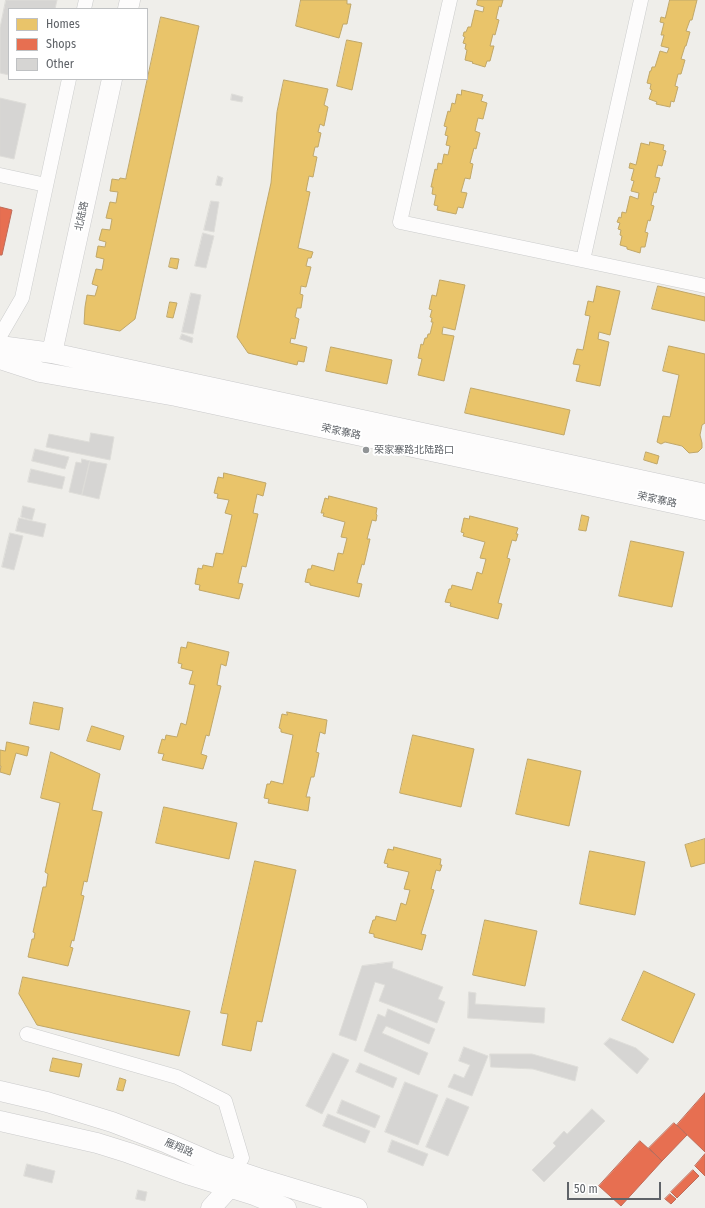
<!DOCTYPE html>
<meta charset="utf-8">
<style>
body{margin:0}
#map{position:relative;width:705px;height:1208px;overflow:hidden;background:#efeeea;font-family:"Fira Sans Condensed",sans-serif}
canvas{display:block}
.legend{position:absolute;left:8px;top:8px;width:140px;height:72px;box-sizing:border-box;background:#fff;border:1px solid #bfc1c3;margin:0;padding:5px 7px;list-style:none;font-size:12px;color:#5f6368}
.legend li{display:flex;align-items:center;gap:8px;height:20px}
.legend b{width:20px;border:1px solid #bfc1c3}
.scale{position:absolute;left:567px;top:1182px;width:94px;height:18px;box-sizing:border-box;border:2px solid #5f6368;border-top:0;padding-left:5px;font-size:12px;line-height:14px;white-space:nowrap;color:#5f6368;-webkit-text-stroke:3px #fff;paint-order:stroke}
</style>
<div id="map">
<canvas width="705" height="1208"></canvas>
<ul class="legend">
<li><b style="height:11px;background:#e9c46a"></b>Homes</li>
<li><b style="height:11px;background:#e76f51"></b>Shops</li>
<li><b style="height:11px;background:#d6d5d3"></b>Other</li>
</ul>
<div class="scale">50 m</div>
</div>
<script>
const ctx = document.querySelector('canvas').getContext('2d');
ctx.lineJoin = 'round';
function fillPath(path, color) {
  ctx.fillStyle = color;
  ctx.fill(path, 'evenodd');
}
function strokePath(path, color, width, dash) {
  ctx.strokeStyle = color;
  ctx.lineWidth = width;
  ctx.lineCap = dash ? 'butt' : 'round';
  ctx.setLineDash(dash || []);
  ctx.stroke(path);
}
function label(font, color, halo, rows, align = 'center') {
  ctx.font = font + ' "Fira Sans Condensed","Noto Sans SC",sans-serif';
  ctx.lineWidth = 4;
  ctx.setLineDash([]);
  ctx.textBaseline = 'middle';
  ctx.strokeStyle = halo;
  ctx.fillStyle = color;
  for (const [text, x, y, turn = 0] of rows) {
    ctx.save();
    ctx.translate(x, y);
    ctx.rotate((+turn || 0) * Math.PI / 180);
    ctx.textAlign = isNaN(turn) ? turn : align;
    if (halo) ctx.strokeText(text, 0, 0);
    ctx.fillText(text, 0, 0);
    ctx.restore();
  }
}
const homes = new Path2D(`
 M301,0h46v4h4l-4,20h-4l-4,14 -43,-12z
 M478,0h25l-2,7 -2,-1 -3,13 3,1 -4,15 -2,-1 -3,12h4l-4,15h-3l-2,6 -13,-4 1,-1 -8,-2 2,-10 -2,-1 1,-5 -3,-1 2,-6 -2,-1 1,-4h2l2,-5h3l4,-17 8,2 1,-5 -7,-2z
 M670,0h27l-5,20h-2l-4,11 4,1 -4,14h-1l-4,13 4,1 -4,14h-3l-3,12 3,1 -4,15 -3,-1 -1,6 -14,-3 1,-2 -8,-3 3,-9 -2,-1 1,-5 -4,-1 3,-12h1l1,-4h3l5,-16 7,2 2,-5 -8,-2 3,-11h-3l3,-12 -4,-1 1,-5 4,1z
 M161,17l38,9 -64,293 -15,12 -36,-7 1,-17 2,-12 8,1 3,-10 -6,-2 4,-15 6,1 2,-11 -8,-2 2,-11 7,1 1,-5 -7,-2 3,-11 8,1 2,-11 -6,-1 4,-16 6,1 2,-11 -8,-1 2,-12 7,1 1,-2 6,1v-1z
 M347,40l15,3 -10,47 -15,-4z
 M284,80l44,9 -4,16 4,2 -4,19 -4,-2 -2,8 3,1 -3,14h-3l-2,9 4,1 -4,20 -4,-1 -3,15 4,1 -12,56 15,4 -2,6h-3l-2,8 5,1 -5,20 -5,-1 -1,8 3,1 -2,13h-4l-2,9 4,2 -4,20 -4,-1 -1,5 17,4 -3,15 -6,-1 -1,4 -49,-12 -11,-16 34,-154 6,-71z
 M462,90l21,5 -2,6 6,2 -4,16 -5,-1 -3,13 5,2 -4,16 -2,-1 -4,15 3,1 -3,15 -5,-1 -4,14 6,1 -4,15 -5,-1 -2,7 -19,-4 1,-4 -4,-1 2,-10 -4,-1 1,-7h-2l4,-18 2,1 1,-7 4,1 2,-10 4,1 2,-9 -4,-1 2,-9 -3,-1 2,-8 -3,-1 4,-15 2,1 2,-9 3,1 2,-10 4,1z
 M650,142l14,3 -1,5 3,1 -4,15 -4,-1 -3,12 5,1 -4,15 -2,-1 -3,13 3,1 -4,15 -2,-1 -3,12 3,1 -3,14h-4l-1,6 -13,-4v-2l-7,-2 2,-9 -2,-1 1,-5 -3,-1 2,-6 -3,-1 2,-5 2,1 1,-6 4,1 4,-17 8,3 1,-6 -8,-2 3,-10 -3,-1 3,-11 -5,-1 1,-5 6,2 5,-22 8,2z
 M171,258l8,1 -2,10 -8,-2z
 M440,280l25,5 -10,45 -12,-3 -1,7 12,2 -10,45 -26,-6 4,-16 -4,-1 3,-14 2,1 2,-7h2l1,-4h2l3,-12h-2l1,-4 -2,-1 2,-7 -3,-1 3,-14 4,1z
 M597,286l23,5 -10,44 -11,-3 -1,7 11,3 -9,44 -24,-5 4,-16 -7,-1 4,-15 6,1 7,-34 -5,-1 3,-14 5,1z
 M658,286l47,11v24l-53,-12z
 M170,302l7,1 -4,15 -6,-1z
 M669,346l36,8v69l-3,2 -2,10 2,8v5l-4,4 -9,1 -7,-7 -17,-4 -4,2 -4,-2 6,-26 7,1 9,-42 -16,-4z
 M331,347l61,13 -5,24 -61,-13z
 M471,388l99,22 -6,25 -99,-22z
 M646,452l13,4 -2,8 -13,-4z
 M224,473l42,10 -3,13 -6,-2 -4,19 5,1 -12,53 -4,-1 -4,17 5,1 -4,15 -40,-9 1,-5 -5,-1 3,-16 4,1 1,-4 10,2 3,-14 7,1 9,-39 -7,-2 4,-13 -12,-2 1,-4 -4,-1 4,-16 5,1z
 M329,496l48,12 -1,6 1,1 -1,6 -4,-1 -5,19h3l-6,26 -2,-1 -5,19 5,1 -3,13 -49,-12v-2l-5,-1 3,-13h3l1,-4 22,6 4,-18 5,1 4,-16 -6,-1 4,-15 -22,-6 1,-3h-3l4,-15 3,1z
 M582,515l7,2 -3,14 -7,-1z
 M470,516l48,12 -2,6h2l-2,7 -4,-1 -5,18 3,1 -12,44 4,1 -4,15 -48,-13 1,-3 -6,-1 4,-13h2l1,-4 20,5 5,-18 5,2 4,-15 -6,-1 5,-16 -22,-6 1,-3 -3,-1 3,-14 5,1z
 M631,541l53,11 -12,55 -53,-11z
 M188,642l41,10 -3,14 -5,-2 -4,21 4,1 -12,50 -3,-1 -5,19 6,2 -4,13 -41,-9 2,-6 -6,-1 4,-14 3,1 1,-5 11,2 4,-14 5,2 9,-40 -6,-1 4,-13 -12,-3 1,-4 -4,-1 3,-16 5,1z
 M34,702l29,6 -4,22 -29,-6z
 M287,712l40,8 -2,14 -5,-2 -4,20 3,1 -5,24h-3l-5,20h4l-2,14 -40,-8 1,-4 -5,-1 3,-14h3l1,-3 12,3 10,-49 -12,-3v-3l-2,-1 3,-14 5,1z
 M92,726l32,10 -4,14 -33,-9z
 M413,735l61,14 -13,58 -61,-14z
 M7,742l22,5 -2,9 -11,-3 -6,22 -10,-3 1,-6h-1v-16l5,1z
 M51,752l49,22 -8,36 10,2v1l-15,69 -3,-1 -3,14 3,1 -10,44v1l-2,-1 -2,7 3,1 -5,18 -40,-9 4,-18h2l1,-6 -2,-1 10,-45h3l2,-13 -3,-2 15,-69 -19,-5z
 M528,759l53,12 -12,55 -53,-12z
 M164,807l73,16 -8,36 -73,-16z
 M705,839v24l-14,4 -6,-22z
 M394,847l47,12 -1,6h2l-2,6 -4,-1 -5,19 3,1 -13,44 5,1 -4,15 -48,-13v-3l-5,-1 4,-13h2l1,-4 20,5 5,-18 5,2 4,-15 -6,-1 5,-17 -22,-5 1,-3 -4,-1 4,-14 5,1z
 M590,851l55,11 -10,53 -55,-11z
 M255,861l41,9 -34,152 -5,-1 -6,30 -29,-6 6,-31 -7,-1z
 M485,920l52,11 -12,55 -52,-11z
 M644,971l51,23 -22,49 -51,-23z
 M23,977l167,34 -11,45 -142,-31 -18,-31z
 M53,1058l29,6 -3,13 -29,-6z
 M120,1078l6,2 -3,11 -6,-1z`);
fillPath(homes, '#e9c46a');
strokePath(homes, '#c0a769', 1);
const shops = new Path2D(`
 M0,207l12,3 -10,45h-2z
 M705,1093v59l-28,-27z
 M674,1123l13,12 -25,26 -13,-13z
 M640,1141l22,20 -41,45 -22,-20z
 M705,1154v22l-10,-10z
 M693,1170l6,6 -22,22 -6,-6z
 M670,1194l6,5 -5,5 -6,-5z`);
fillPath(shops, '#e76f51');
strokePath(shops, '#be6b58', 1);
const building = new Path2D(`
 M6,0h51l-2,9h-46v66l-9,-2v-45z
 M232,94l11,3 -1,5 -11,-2z
 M0,98l26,6 -12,55 -14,-3z
 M218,176l5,2 -2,8 -5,-1z
 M211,201l8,1 -5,30 -10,-2z
 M203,233l11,3 -8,32 -11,-2z
 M191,293l10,2 -8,39 -11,-2z
 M182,334l11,4 -1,5 -12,-4z
 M91,433l23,4 -4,23 -64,-13 3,-13 40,8z
 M35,449l34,8 -4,12 -33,-8z
 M82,459l8,2 -8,34 -13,-3 7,-30 5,1z
 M90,461l17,3 -8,35 -17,-4z
 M31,469l34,8 -3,12 -34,-7z
 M23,506l12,3 -3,11 -11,-3z
 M19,518l27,6 -3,13 -27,-6z
 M10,533l13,3 -9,34 -12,-3z
 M393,962l-1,6 51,19 -5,12 7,3 -8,21 -58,-22 6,-16 -10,-3 -19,59 -17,-6 23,-69z
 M469,992l7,1 -1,11 70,4 -1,15 -76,-5z
 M388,1009l47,20 -6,15 -43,-18 -4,7 46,20 -9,22 -55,-24 14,-37 7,3z
 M610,1038l26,10 13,11 -12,15 -33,-30z
 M464,1047l24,9 -16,40 -24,-9 6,-13 10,4 6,-13 -11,-4z
 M333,1053l16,7 -27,54 -16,-8z
 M490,1054h42l46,13 -3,14 -42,-12 -42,-2z
 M360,1063l37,15 -4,10 -37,-16z
 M405,1082l33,13 -20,50 -33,-13z
 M447,1098l22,9 -21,49 -22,-9z
 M342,1100l38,16 -5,12 -38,-15z
 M592,1109l13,12 -61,61 -12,-12 24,-24 -3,-3 11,-12 3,3z
 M328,1114l42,17 -5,12 -42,-17z
 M392,1140l36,14 -5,12 -35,-14z
 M27,1164l28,7 -3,12 -28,-7z
 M138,1190l9,2 -2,9 -9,-2z`);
fillPath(building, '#d6d5d3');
strokePath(building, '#deddd9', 1);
const street = new Path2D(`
 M450,0l-50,222 305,64
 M84,9l2,-9
 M0,175l46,10
 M583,260l58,-260
 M0,336l22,-38 47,-219
 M27,1034l150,43 48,24 17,57 -8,12`);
const secondary = new Path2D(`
 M128,9l2,-9
 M0,346l52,7 653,141
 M52,353l60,-274
 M0,359l40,13 136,24 529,114
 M0,1091l47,11 65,20 55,21 46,20 45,15 99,30
 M0,1121l97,22 32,10 61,22 64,20 32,13
 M211,1208l19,-21 2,-12`);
strokePath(street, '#cbcccc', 15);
strokePath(secondary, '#cacacb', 21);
strokePath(street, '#fdfcfc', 14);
strokePath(secondary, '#fdfcfc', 20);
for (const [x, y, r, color] of [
 [366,450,4,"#919496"]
]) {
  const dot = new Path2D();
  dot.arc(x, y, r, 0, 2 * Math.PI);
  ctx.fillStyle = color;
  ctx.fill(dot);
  strokePath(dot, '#fff', 1.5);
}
label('10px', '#5f6368', '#fff', [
 ["北陆路",82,216,-78],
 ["荣家寨路",341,432,12],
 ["荣家寨路",657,500,12],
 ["雁翔路",179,1148,23]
]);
label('10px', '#5f6368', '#fff', [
 ["荣家寨路北陆路口",374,450]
], 'left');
</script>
